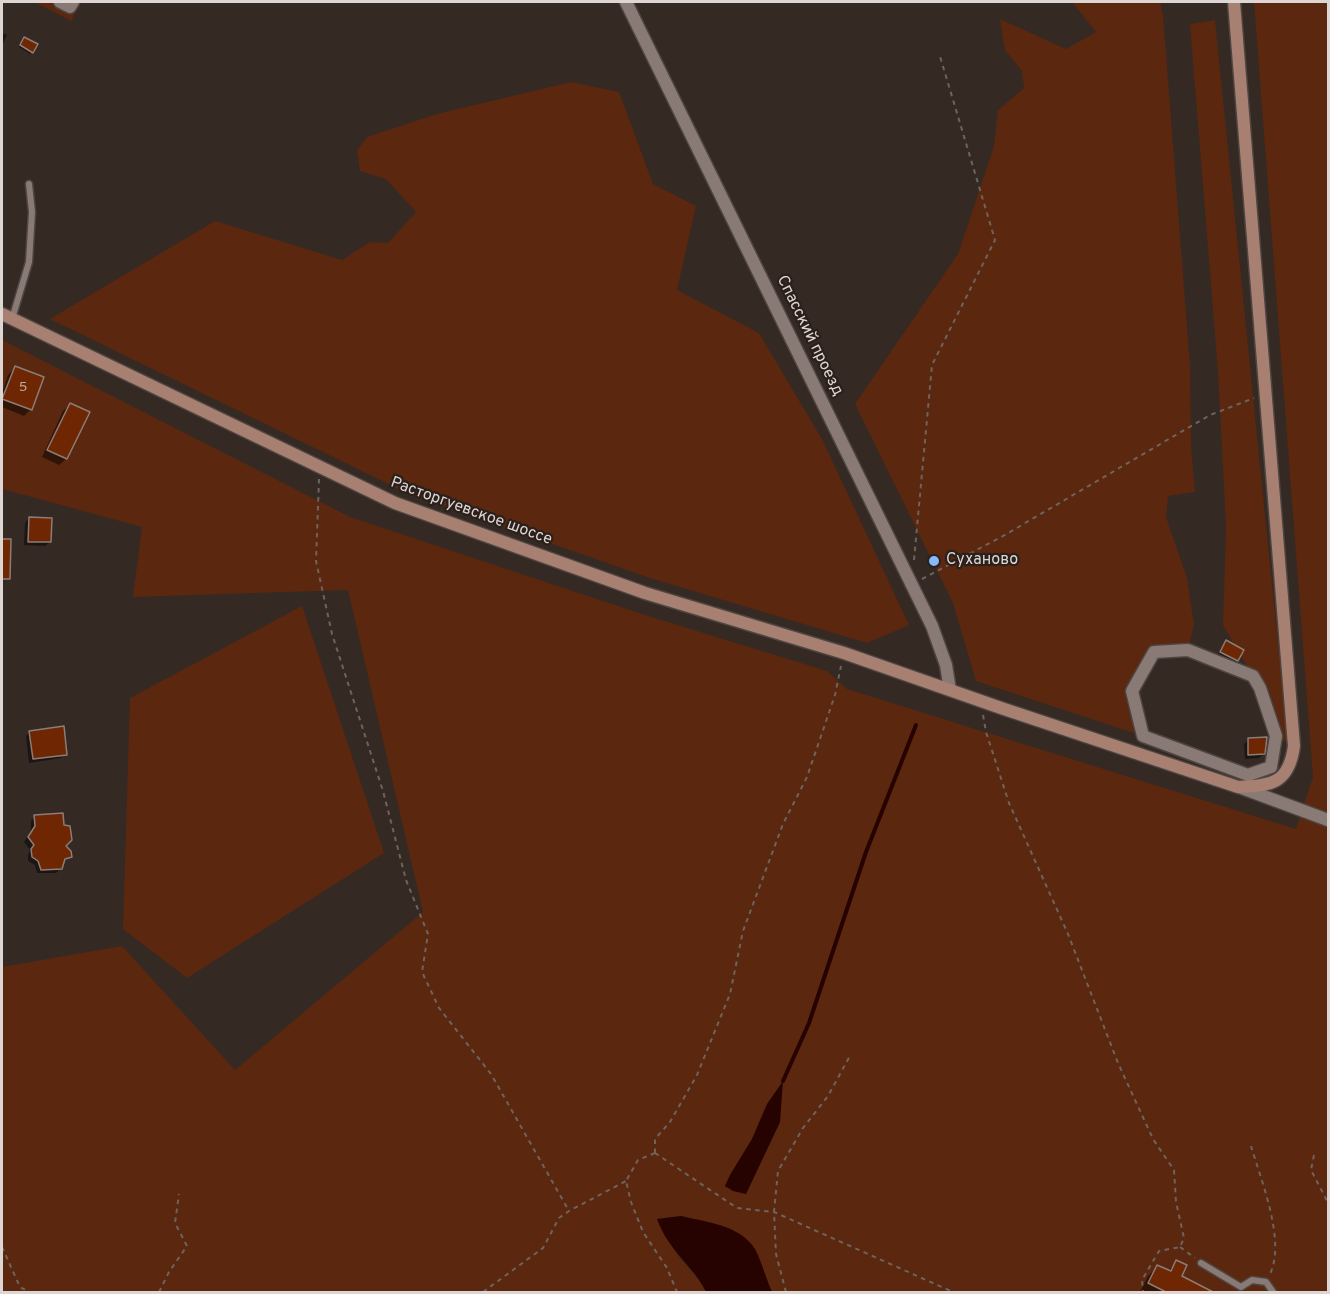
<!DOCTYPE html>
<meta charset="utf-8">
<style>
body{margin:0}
#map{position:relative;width:1330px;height:1294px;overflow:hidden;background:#352924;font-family:Overpass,sans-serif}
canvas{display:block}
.frame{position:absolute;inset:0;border:3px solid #ded6d3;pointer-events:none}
</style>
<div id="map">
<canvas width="1330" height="1294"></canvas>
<div class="frame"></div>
</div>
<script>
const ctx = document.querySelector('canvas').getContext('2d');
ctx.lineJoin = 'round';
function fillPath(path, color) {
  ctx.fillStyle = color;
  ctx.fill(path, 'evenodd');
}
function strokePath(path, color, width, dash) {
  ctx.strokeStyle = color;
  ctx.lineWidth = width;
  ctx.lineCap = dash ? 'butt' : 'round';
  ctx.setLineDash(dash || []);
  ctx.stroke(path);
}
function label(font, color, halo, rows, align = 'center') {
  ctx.font = font + ' Overpass,sans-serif';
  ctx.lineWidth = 4.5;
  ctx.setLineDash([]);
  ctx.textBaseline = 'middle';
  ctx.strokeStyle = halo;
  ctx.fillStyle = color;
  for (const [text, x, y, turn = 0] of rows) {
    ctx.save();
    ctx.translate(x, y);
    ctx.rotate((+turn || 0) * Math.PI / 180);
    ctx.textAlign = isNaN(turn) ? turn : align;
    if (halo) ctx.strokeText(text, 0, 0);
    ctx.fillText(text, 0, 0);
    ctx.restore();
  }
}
fillPath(new Path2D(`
 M35,2h46l-10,19z
 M1072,2h88l3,13 27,351 1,80 4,46 -27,4 -2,21 21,61 7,47 -6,25 -34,2 -22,39 11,45 -167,-55 -23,-78 -98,-199 103,-150 36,-108 4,-36 26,-22 -2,-17 -17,-21 -5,-31 66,30 30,-17z
 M1254,2h74v1290h-556l-17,-42 -75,-34 -23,3 22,38 22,25 5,10h-704v-325l120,-21 113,124 188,-158 -75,-322 -215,7 9,-70 -140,-38v-149l348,177 295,98 182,56 20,18 449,140 17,-52zM767,1104l13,18 -34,72 -21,-7 5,-12 22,-36z
 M1215,20l73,723 -12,-7 -16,-48 -37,-63 3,-98 -8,-155 -28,-348z
 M571,82l48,10 34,92 43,22 -19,84 82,43 64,108 86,184 -42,18 -217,-65 -243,-85 -357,-174 165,-98 127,39 28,-18 18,1 28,-31 -30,-33 -26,-8 -3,-20 10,-14 70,-23z
 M302,606l82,247 -197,125 -64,-49 7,-231z`), '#5b270f');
fillPath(new Path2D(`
 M783,1081l-3,41 -34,72 -13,-3 -8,-5 5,-11 22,-36 15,-35z
 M681,1216c25,6 59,9 74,33 7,13 11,30 17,43h-66c-13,-27 -37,-40 -49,-73z`), '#260300');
fillPath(new Path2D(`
 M2,33l5,2 -5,10z
 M23,40l9,12 -2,2 -11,-7z
 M15,368l16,41 -7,7 -22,-9v-14l6,-18z
 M70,405l18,8 -22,46 -7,6 -17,-8 21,-46z
 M29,518l21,24 -5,4 -21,-1 1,-22z
 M1226,642l11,18 -4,5 -16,-9z
 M30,732l36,22 -5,4 -32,5 -3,-27z
 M1249,739l14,15 -4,4 -14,1 -1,-15z
 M35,816l29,30 6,11 -8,5 -1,6 -5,5h-19l-2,-8 -7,-4v-6l2,-5 -6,-8 7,-11v-10z
 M1177,1262l3,15 31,15h-71l8,-16 10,-9 10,4z`), '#0007');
strokePath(new Path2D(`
 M783,1081l26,-58 57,-171 50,-127`), '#260300', 4);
const building = new Path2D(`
 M24,37l14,7 -5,9 -13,-8z
 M15,366l29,11 -12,33 -30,-11z
 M70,403l20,9 -23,47 -20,-9z
 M29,517l23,1 -1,24h-23z
 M2,539h9l-1,40h-8z
 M1226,640l18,10 -6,11 -18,-9z
 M64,726l3,29 -34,4 -4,-28z
 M1267,737l-2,17 -17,1v-17z
 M63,813l1,12 6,1 2,14 -6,6 5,5 1,6 -7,2 -3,10 -21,1 -3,-9 -6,-4 -1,-8 3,-4 -6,-8 7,-11 -1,-11z
 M1176,1260l11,5 -5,11 33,17h-47l-20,-10 9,-18 14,6z`);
fillPath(building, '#6e2702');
strokePath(building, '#8b7d77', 1.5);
const service = new Path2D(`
 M12,319l17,-57 3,-50 -3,-28
 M1201,1263l40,24 11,-7 14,2 7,10`);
const minor = new Path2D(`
 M60,2l10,5 3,-5
 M1188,650l65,26 7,12 16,48 -5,31 -23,8 -105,-39 -11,-45 22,-39z
 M1239,787l89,33`);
const tertiary = new Path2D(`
 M626,2l306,624 14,39 4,25`);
const secondary = new Path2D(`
 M2,314l393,189 250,90 199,60 157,55 237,79c34,-1 51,-4 56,-41l-60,-744`);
strokePath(service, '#4e4541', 9);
strokePath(minor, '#4e4541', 15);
strokePath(tertiary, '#4e4541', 15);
strokePath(secondary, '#4e4541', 15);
strokePath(new Path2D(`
 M319,479l-3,82 16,73 51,157 23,89 22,54 -6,38 17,36 52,66 78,137
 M914,560l18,-195 63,-125 -56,-187
 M922,579l81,-43 207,-121 44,-17
 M983,715l3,17 23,71 59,131 50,129 35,76 21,31 2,32 8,36 -4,9 -21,4 -17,29 1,12
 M1251,1146c10,34 35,95 19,128
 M655,1153v-14l15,-17 27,-47 33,-81 13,-63 40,-107 24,-47 28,-82 6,-29
 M655,1153l82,55 37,4 179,80
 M655,1153l-17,7 -12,21 5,21 12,30 24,36 10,24
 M1314,1155l-3,15 17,33
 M2,1247l18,40 9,5
 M1180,1247l15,11
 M159,1292l10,-20 18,-26 -12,-23 4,-29
 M483,1292l60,-44 16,-30 10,-7 57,-30
 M786,1292l-10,-38 -2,-42 4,-41 25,-43 25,-32 23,-42`), '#6e645f', 2, [4.5, 4.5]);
strokePath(service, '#897a75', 6);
strokePath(minor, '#897a75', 12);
strokePath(tertiary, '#897a75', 12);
strokePath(secondary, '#a88071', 12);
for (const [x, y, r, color] of [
 [934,561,6,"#85bbfb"]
]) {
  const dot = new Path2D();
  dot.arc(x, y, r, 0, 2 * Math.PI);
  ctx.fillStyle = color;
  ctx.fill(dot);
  strokePath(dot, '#2b201b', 2);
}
label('14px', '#c2aa9f', null, [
 ["5",23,388]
]);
label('16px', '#ded6d3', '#2b201b', [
 ["Спасский проезд",809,336,64],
 ["Расторгуевское шоссе",471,512,20]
]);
label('16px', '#ded6d3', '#2b201b', [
 ["Суханово",946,561]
], 'left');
</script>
